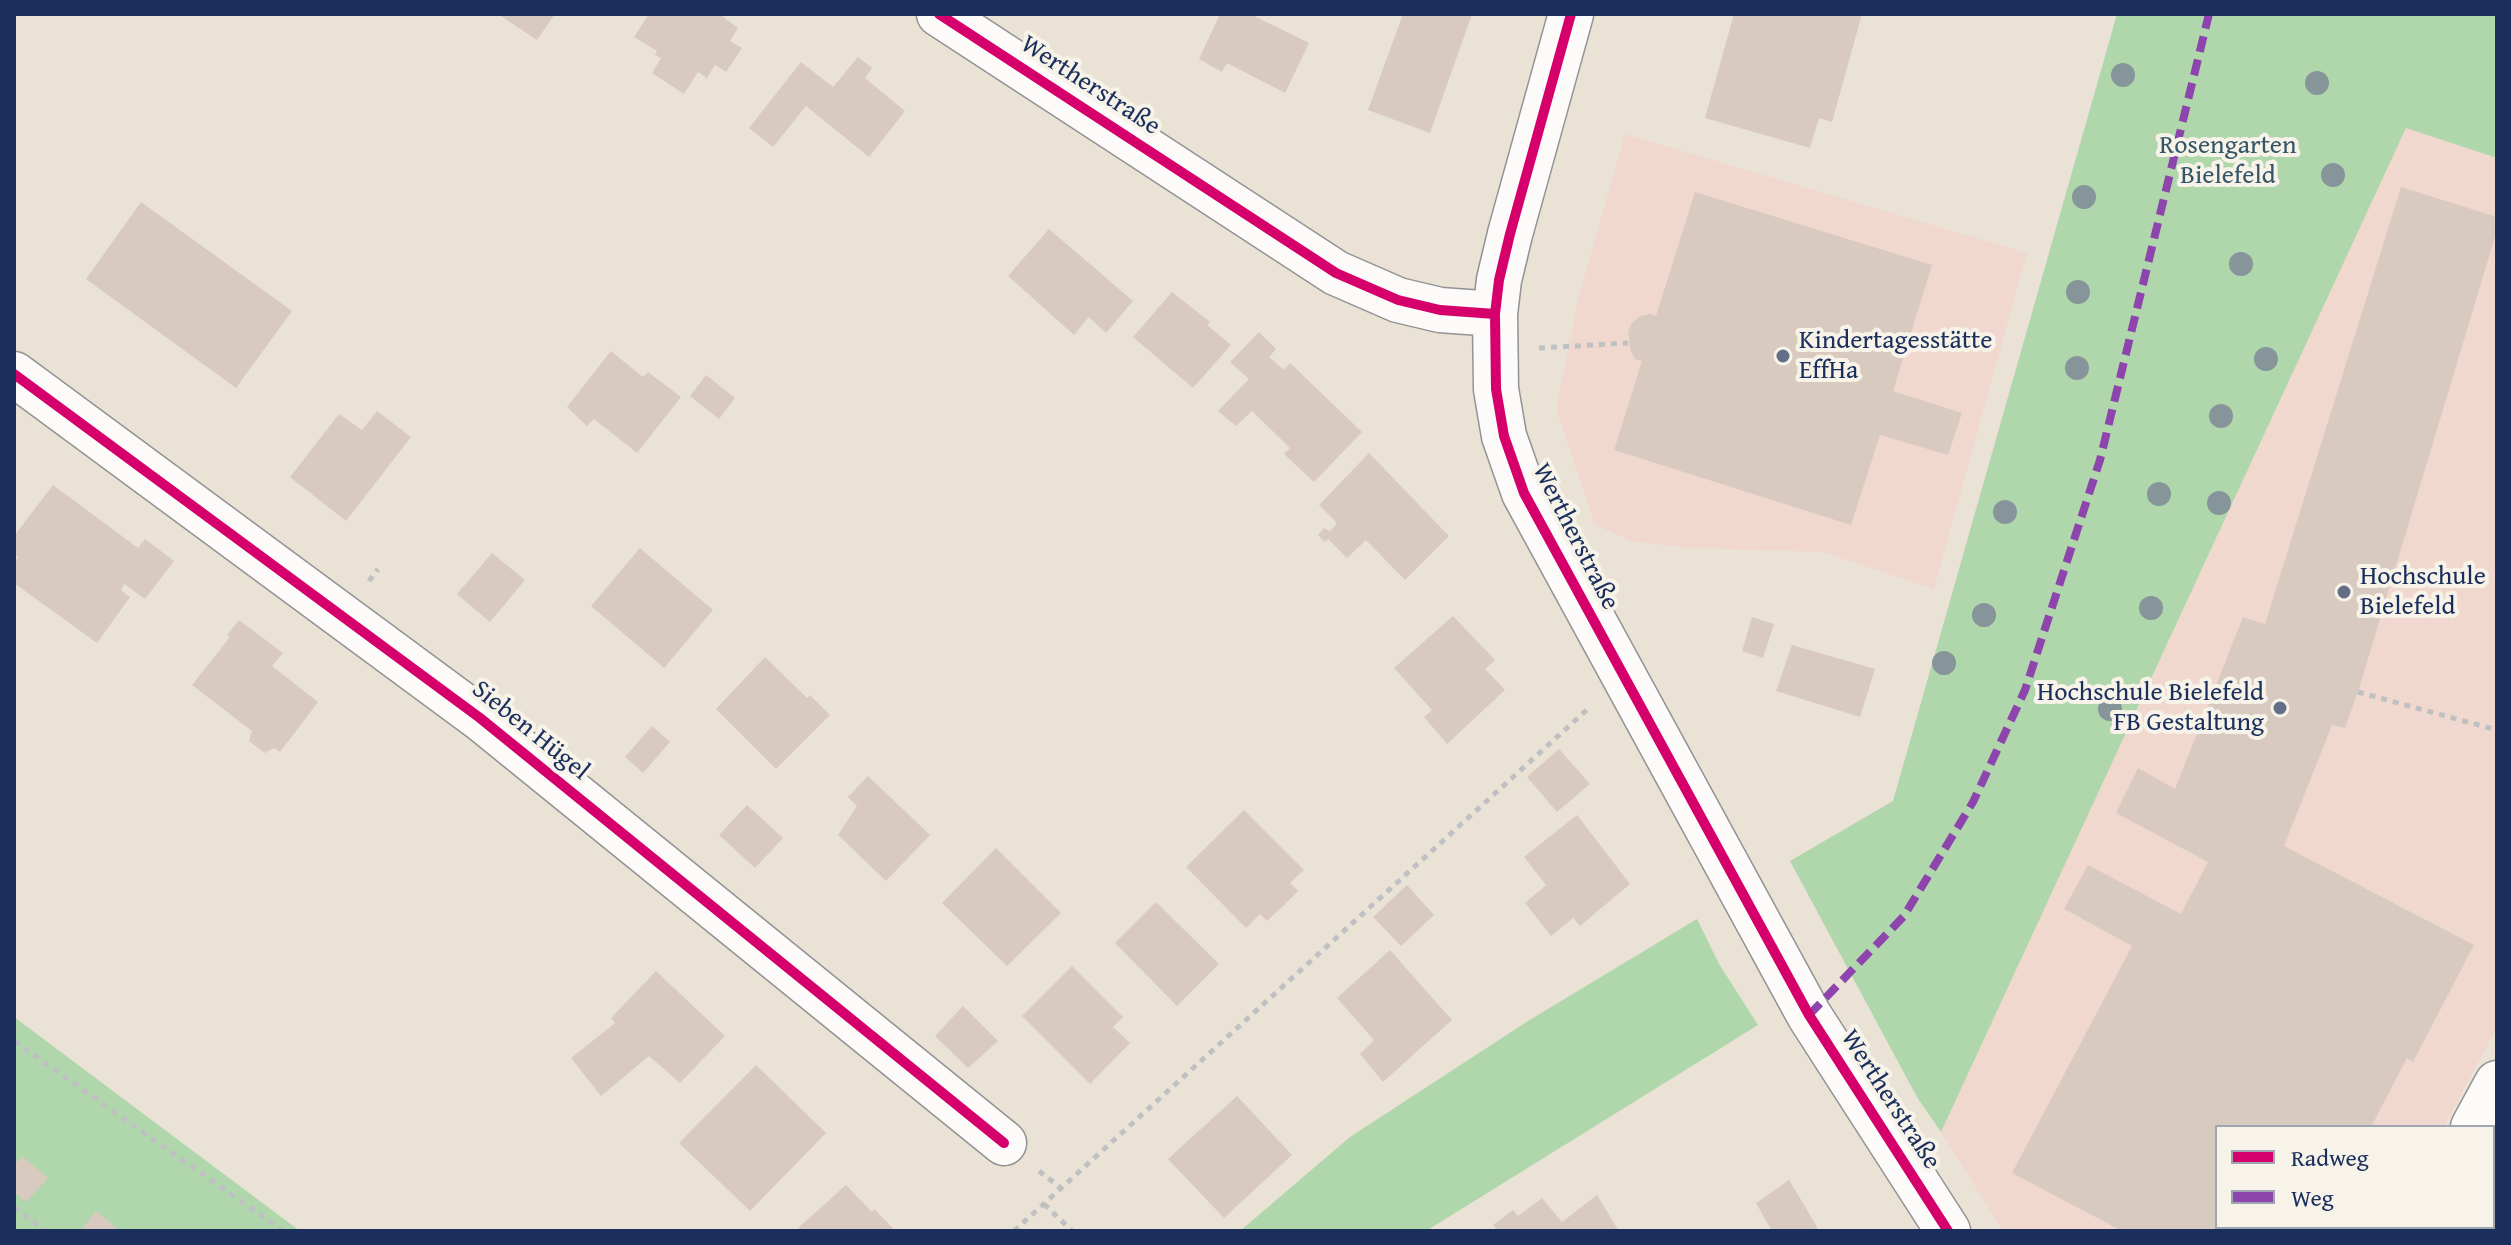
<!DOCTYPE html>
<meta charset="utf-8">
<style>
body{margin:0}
#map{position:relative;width:2511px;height:1245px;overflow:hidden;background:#e9e2d5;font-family:"Gentium Book Plus",serif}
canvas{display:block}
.frame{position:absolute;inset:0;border:16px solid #1b2f5e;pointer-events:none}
.legend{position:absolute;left:2215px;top:1125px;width:280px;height:104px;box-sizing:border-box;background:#f7f3e8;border:2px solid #9fa5b1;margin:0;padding:10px 14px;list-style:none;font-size:24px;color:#1b2f5e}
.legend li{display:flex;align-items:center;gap:16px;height:40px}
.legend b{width:40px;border:2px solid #9fa5b1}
</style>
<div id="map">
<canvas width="2511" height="1245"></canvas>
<div class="frame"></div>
<ul class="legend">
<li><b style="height:10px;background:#d6006c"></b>Radweg</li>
<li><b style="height:10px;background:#8e44ad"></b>Weg</li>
</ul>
</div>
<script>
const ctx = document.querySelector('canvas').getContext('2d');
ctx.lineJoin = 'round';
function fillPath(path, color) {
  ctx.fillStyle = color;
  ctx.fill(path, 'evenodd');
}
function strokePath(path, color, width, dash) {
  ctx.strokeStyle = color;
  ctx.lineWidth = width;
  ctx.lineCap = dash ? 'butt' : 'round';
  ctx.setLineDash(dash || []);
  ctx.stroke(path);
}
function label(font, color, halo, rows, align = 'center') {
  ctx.font = font + ' "Gentium Book Plus",serif';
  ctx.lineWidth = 8;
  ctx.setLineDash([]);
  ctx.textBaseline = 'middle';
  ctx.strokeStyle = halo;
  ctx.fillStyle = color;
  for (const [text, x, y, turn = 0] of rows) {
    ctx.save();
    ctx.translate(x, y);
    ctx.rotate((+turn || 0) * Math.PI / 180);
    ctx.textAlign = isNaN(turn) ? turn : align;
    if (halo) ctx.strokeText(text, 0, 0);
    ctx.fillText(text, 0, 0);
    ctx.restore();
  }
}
fillPath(new Path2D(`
 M2406,127l91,31v869l-53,100h-227v100h175l-2,4h-387l-62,-99z
 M1625,134l402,119 -93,336 -111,-37 -135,-4 -56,-7 -37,-16 -39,-116 21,-106z`), '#f1d8cf');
fillPath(new Path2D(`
 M2117,14h380v144l-91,-30 -465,1004 -24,-35 -127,-236 103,-60z
 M1697,919l22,45 39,61 -332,206h-186l110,-94 178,-116z
 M14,1017l286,214h-286z`), '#b0d6ac');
fillPath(new Path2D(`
 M498,14h57l-18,26z
 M649,14h76l-2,3 15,11 -8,13 12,7 -16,24 -11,-7 -8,13 -9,-6 -14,22 -32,-21 9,-15 -6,-3 2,-4 -23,-14z
 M1220,14h30l59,29 -24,50 -58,-30 -5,9 -23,-13z
 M1403,14h69l-42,119 -62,-23z
 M1734,14h128l-30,108 -13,-4 -9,30 -105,-30z
 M858,57l14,11 -7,10 40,33 -36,46 -63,-51 -33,41 -24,-19 52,-66 32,25z
 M2401,187l96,30v13l-139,462 -13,36 -13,-3 -48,121 190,99 -61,117 -6,-4 -36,69h-154v100h101l-2,4h-194l-110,-58 120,-227 -68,-37 24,-44 93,49 27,-52 -92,-49 22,-45 37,21 68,-172 22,7z
 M1695,192l237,73 -39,126 69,22 -14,42 -68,-20 -29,90 -237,-75 28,-89 -6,-1 -5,-8 -3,-20 4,-9 8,-7 10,-2 6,2z
 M141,202l151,109 -56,77 -150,-109z
 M1049,229l84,72 -27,32 -17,-16 -15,18 -66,-59z
 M1172,292l38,30 -3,3 24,20 -38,43 -60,-51z
 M1259,332l17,17 -7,8 15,13 6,-7 72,69 -48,50 -30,-28 6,-6 -38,-37 -16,15 -18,-15 31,-32 -19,-17z
 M611,351l32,26 5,-5 33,25 -44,56 -43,-34 -7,7 -20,-19z
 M706,375l29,23 -16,21 -29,-23z
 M377,411l34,26 -65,84 -56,-44 49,-63 23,16z
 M1369,453l80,83 -44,44 -39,-40 -19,18 -19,-19 -3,3 -7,-7 6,-7 6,3 7,-8 -18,-18z
 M53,485l85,63 7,-9 29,22 -29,38 -21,-15 -3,6 9,7 -33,46 -83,-60v-20l4,-6 -4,-3v-18z
 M640,548l73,62 -49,58 -73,-62z
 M492,553l33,27 -35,42 -33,-28z
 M1453,616l42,44 -10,9 20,21 -58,54 -23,-27 8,-7 -38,-42z
 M1752,617l22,7 -11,34 -21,-7z
 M239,620l44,33 -11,13 46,36 -38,50 -6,-4 -9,5 -16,-12 3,-10 -60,-46 38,-48 -3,-2z
 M1792,645l83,24 -15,48 -84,-26z
 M765,657l42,41 3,-3 20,20 -54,54 -60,-60z
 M652,726l18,16 -27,31 -18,-16z
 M1559,749l31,35 -33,28 -30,-35z
 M868,776l62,59 -44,46 -48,-46 19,-29 -9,-9z
 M747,805l36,33 -28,30 -36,-33z
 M1244,810l60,60 -14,13 8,8 -15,15 -16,15 -7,-7 -14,14 -60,-61z
 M1577,815l53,69 -50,42 -7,-8 -22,18 -26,-33 21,-18 -22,-28z
 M996,848l65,65 -54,53 -65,-63z
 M1407,885l27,30 -33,31 -28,-29z
 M1156,902l63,62 -42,42 -62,-63z
 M1390,950l62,70 -69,62 -23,-28 14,-14 -37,-42z
 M1072,966l51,51 -10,10 17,16 -40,41 -68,-68z
 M656,971l69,65 -45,47 -31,-27 -48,40 -30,-38 44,-35 -4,-5z
 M963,1006l35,35 -30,27 -33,-32z
 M756,1065l70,68 -76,78 -71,-68z
 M1237,1096l55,59 -68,63 -56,-59z
 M22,1156l26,22 -22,24 -12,-10v-27z
 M1789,1180l17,28 13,23h-47l-16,-28z
 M846,1185l26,27 2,-3 19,19 -3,3h-89l-3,-3z
 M1597,1195l22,36h-121l-5,-6 20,-15 5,6 24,-18 20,24z
 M96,1211l24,20h-40z`), '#d9cabf');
const minor = new Path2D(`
 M939,14l397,259 62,27 42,10 55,4
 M1571,14l-61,220 -11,46 -4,34 1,75 8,47 20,57 285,522 139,216
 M14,374l466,344 524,425
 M2473,1127l24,-44
 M2417,1231l2,-4`);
strokePath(minor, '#939294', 47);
strokePath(new Path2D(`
 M1539,348l89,-5
 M369,581l9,-12
 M2358,692l139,38
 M14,1041l269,190
 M1039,1171l22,17
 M1044,1204l28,27
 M14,1207l31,24
 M1014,1231l576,-524`), '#bfc0c2', 5, [6, 6]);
strokePath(minor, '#fcfbf9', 44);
strokePath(new Path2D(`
 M1809,1015l95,-99 69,-114 52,-112 75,-230 109,-446`), '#8e44ad', 8, [16, 8]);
strokePath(new Path2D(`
 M939,14l397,259 62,27 42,10 55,4
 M1571,14l-61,220 -11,46 -4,34 1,75 8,47 20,57 285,522 139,216
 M14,374l466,344 524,425`), '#d6006c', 10);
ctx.fillStyle = '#86959a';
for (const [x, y] of [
 [2123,75],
 [2317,83],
 [2333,175],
 [2084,197],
 [2241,264],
 [2078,292],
 [2266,359],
 [2077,368],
 [2221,416],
 [2159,494],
 [2219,503],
 [2005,512],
 [2151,608],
 [1984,615],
 [1944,663],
 [2110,709]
]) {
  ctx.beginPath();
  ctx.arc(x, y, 12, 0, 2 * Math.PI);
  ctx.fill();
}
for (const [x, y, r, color] of [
 [1783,356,8,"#636e88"],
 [2344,592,8,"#636e88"],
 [2280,708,8,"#636e88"]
]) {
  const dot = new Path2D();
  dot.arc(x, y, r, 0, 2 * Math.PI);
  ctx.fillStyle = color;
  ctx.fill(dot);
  strokePath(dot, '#f7f3e8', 3);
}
label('26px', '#1b2f5e', '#f7f3e8', [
 ["Wertherstraße",1090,86,33],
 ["Wertherstraße",1575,537,63],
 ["Sieben Hügel",530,731,39],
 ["Wertherstraße",1890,1100,57]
]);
label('26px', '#355669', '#f7f3e8', [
 ["Rosengarten",2228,146],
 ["Bielefeld",2228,176]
]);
label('26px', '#1b2f5e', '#f7f3e8', [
 ["Kindertagesstätte",1799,341],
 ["EffHa",1799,371],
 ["Hochschule",2360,577],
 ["Bielefeld",2360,607],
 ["Hochschule Bielefeld",2264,693,"right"],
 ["FB Gestaltung",2264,723,"right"]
], 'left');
</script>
